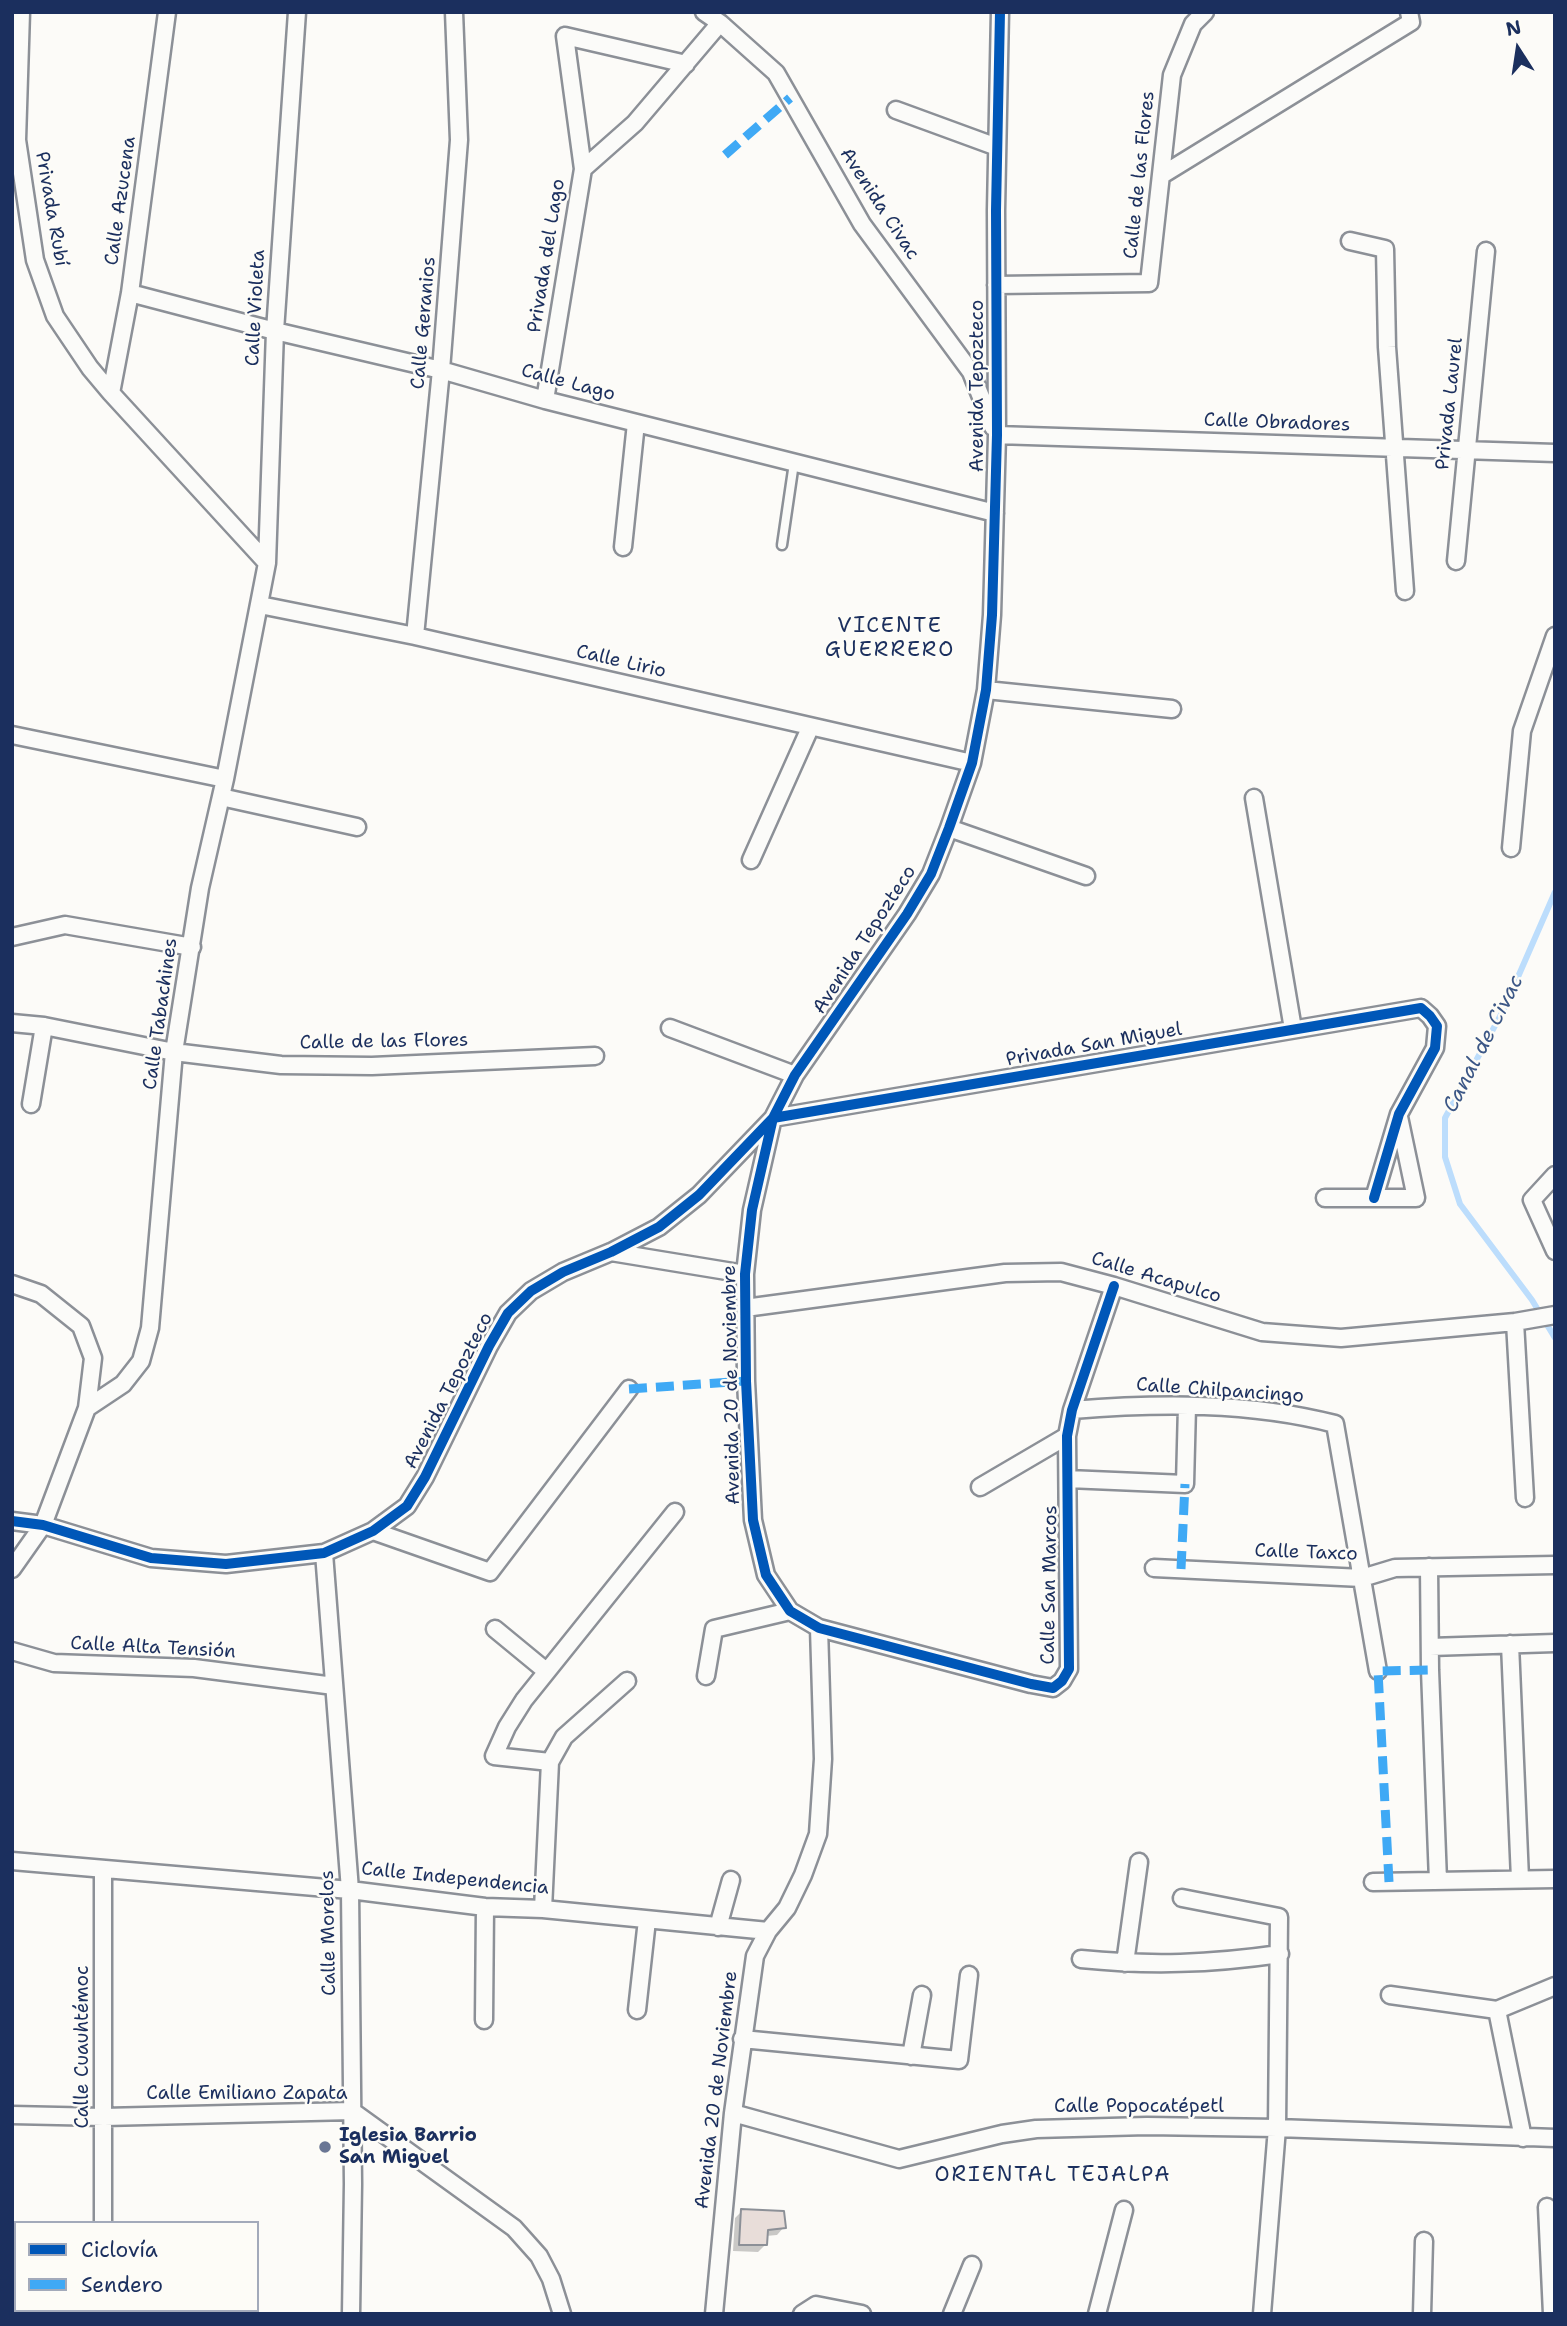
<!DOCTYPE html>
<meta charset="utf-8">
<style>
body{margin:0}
#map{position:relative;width:1567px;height:2326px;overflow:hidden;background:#fcfbf8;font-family:"Shantell Sans",sans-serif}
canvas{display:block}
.frame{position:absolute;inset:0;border:14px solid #1b2f5e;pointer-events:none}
.legend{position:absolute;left:14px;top:2221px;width:245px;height:91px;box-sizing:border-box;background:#fdfcf7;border:2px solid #a3aaba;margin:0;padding:9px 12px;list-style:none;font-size:21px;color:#1b2f5e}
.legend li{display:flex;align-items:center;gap:14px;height:35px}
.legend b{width:35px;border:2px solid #a3aaba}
.north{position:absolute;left:1483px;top:14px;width:70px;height:70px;-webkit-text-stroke:5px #fdfcf7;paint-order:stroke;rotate:348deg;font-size:19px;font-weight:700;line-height:28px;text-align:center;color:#1b2f5e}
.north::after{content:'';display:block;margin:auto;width:24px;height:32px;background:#1b2f5e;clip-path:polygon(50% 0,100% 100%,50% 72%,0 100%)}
</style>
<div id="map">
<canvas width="1567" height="2326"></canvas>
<div class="frame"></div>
<ul class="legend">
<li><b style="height:9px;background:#0057b8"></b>Ciclovía</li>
<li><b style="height:9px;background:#3fa9f5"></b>Sendero</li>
</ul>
<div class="north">N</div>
</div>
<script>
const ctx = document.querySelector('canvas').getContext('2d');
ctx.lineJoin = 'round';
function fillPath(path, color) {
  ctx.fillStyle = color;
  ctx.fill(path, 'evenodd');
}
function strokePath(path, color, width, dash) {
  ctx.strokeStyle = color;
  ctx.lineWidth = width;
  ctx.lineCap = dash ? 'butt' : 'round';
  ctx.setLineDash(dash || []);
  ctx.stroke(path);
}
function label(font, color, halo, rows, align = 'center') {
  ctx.font = font + ' "Shantell Sans",sans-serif';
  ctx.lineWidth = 5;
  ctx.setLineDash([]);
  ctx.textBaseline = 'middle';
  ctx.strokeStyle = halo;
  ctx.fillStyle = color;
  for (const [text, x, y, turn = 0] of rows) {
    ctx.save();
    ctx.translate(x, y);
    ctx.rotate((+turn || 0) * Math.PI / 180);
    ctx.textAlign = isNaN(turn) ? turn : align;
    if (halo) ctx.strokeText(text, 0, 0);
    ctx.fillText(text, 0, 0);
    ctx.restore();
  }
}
fillPath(new Path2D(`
 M742,2211l42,16 -7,8 -11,1 -1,9 -7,7 -25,-1 2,-33z`), '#0003');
strokePath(new Path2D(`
 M1555,892l-51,117 -59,109v39l15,47 72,96 23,38`), '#bcddfc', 6);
const building = new Path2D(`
 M741,2209l43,2 2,17 -18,2 -1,15h-28z`);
fillPath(building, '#e8ddd9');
strokePath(building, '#8c9097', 2);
const service = new Path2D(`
 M782,545l12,-82`);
const minor = new Path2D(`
 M21,12l-4,128 18,120 20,56 35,52 21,25 156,170
 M704,12l16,11 56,50 86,151 109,148 22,55
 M896,110l101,37
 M583,169l52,-46 85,-100
 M1162,175l249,-153 -2,-10
 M1350,241l35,8 2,98 18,244
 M996,285l153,-2 23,-208 21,-51 12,-12
 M130,293l145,38 166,39 104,30 450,113
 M111,393l19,-100 37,-281
 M545,400l38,-231 -18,-133 121,28
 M997,435l558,18
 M623,547l13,-124
 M1456,561l30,-310
 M260,605l155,31 557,127
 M415,636l26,-266 18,-230 -5,-128
 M986,690l186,19
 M12,735l213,44
 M221,797l136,30
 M1254,798l39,231
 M949,828l137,48
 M1511,848l11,-117 33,-95
 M751,860l59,-132
 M12,937l53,-12 127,22
 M12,1023l32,3 130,26 107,13 91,1 223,-10
 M670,1028l125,47
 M31,1104l13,-78
 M1555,1175l-23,25 23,51
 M1325,1198h91l-17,-81
 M611,1252l134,22
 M12,1284l29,10 40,32 12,32 -6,50 -44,117 -31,44
 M1114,1286l-42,124 -5,26 2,233 -7,12 -9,7 -22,-4 -212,-56 -29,-17 -24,-36 -13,-55 -7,-139 -1,-107 7,-64 21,-92 648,-110 9,8 7,10 -2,22 -36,66 -25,84
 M745,1308l260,-35 56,-1 53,14 148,46 79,6 174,-16 40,-7
 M1515,1322l10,176
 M87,1408l36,-24 18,-23 9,-33 24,-276 26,-164 25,-109 42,-216 8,-232 22,-319
 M1072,1410c87,-7 178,-8 263,14l43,247
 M1068,1479l117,5 2,-78
 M980,1487l87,-51
 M12,1521l31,4 108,33 75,6 98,-11 49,-22 34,-25 18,-29 64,-131 19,-33 23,-22 32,-19 48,-20 48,-25 40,-32 74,-77 22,-43 112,-161 24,-40 18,-46 23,-65 14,-73 6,-75 5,-180 -1,-225 4,-198
 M373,1531l117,41 139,-183
 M324,1553l26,337 3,294 -2,130
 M1429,1567l1,103 8,211
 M1154,1568l208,10 33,-10 160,-3
 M495,1629l51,42
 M1510,1644l10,235
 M1430,1647l125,-4
 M12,1651l42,12 140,5 140,18
 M706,1676l8,-47 76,-18
 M550,1762l-56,-6 13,-29 17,-27 151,-188
 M12,1861l338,29 135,17 58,2 225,22
 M1373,1882l182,-3
 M1182,1898l97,19 -2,211 -15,186
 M543,1909l7,-147 14,-25 63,-56
 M718,1927l13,-47
 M1081,1959c70,7 129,5 199,-5
 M1125,1963l14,-101
 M1390,1995l107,15
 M637,2010l10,-90
 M1497,2010l26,128
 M1497,2010l58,-24
 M484,2020l1,-113
 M742,2039l217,21 10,-85
 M911,2056l11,-61
 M733,2113l166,46 103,-25 34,-5 111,-3 130,2 278,10
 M12,2115l92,2 248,-6 162,117 25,28 12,23 11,35
 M1547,2207l5,107
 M103,2223v-353
 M102,2314v-4
 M714,2314l19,-201 22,-157 13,-25 19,-23 16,-33 15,-41 5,-75 -4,-131
 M802,2314l14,-9 46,9
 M952,2314l20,-49
 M1097,2314l27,-104
 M1422,2314l2,-73`);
strokePath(service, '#8c9097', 13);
strokePath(minor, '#8c9097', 21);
strokePath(service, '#fbfbf9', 8);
strokePath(minor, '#fbfbf9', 16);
strokePath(new Path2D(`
 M725,155l65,-57
 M629,1389l117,-8
 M1181,1569l4,-85
 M1389,1882l-11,-211 52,-1`), '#3fa9f5', 9, [18, 9]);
strokePath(new Path2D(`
 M1114,1286l-42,124 -5,26 2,233 -7,12 -9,7 -22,-4 -212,-56 -29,-17 -24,-36 -13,-55 -7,-139 -1,-107 7,-64 21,-92 648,-110 9,8 7,10 -2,22 -36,66 -25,84
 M12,1521l31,4 108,33 75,6 98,-11 49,-22 34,-25 18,-29 64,-131 19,-33 23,-22 32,-19 48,-20 48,-25 40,-32 74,-77 22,-43 112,-161 24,-40 18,-46 23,-65 14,-73 6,-75 5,-180 -1,-225 4,-198`), '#0057b8', 10);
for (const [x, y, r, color] of [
 [325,2147,7,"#6a7694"]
]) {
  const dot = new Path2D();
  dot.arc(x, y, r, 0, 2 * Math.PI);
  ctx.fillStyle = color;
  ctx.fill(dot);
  strokePath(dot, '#fdfcf7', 2.5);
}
label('19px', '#1b2f5e', '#fdfcf7', [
 ["Calle de las Flores",1140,175,-84],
 ["Calle Azucena",121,201,-82],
 ["Avenida Civac",879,204,57],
 ["Privada Rubí",51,209,80],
 ["Privada del Lago",547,256,-81],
 ["Calle Violeta",256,308,-87],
 ["Calle Geranios",424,323,-85],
 ["Calle Lago",568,383,15],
 ["Avenida Tepozteco",978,386,-90],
 ["Privada Laurel",1450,404,-84],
 ["Calle Obradores",1277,423,2],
 ["Calle Lirio",621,662,13],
 ["Avenida Tepozteco",865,940,-57],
 ["Calle Tabachines",161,1014,-82],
 ["Calle de las Flores",384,1042,-1],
 ["Privada San Miguel",1094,1045,-10],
 ["Calle Acapulco",1156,1278,17],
 ["Avenida 20 de Noviembre",732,1385,-91],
 ["Avenida Tepozteco",449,1391,-63],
 ["Calle Chilpancingo",1220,1391,4],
 ["Calle Taxco",1306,1553,2],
 ["Calle San Marcos",1050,1585,-89],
 ["Calle Alta Tensión",153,1648,3],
 ["Calle Independencia",455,1879,6],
 ["Calle Morelos",329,1933,-91],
 ["Calle Cuauhtémoc",83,2047,-90],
 ["Avenida 20 de Noviembre",717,2090,-83],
 ["Calle Emiliano Zapata",247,2094],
 ["Calle Popocatépetl",1139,2107]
]);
label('bold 19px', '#1b2f5e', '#fdfcf7', [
 ["Iglesia Barrio",339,2136],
 ["San Miguel",339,2158]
], 'left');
ctx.letterSpacing = '2px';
label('21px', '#1b2f5e', '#fdfcf7', [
 ["VICENTE",890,627],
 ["GUERRERO",890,651],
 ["ORIENTAL TEJALPA",1053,2176]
]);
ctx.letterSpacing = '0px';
label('italic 21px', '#3c5786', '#fdfcf7', [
 ["Canal de Civac",1484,1044,-63]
]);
</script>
